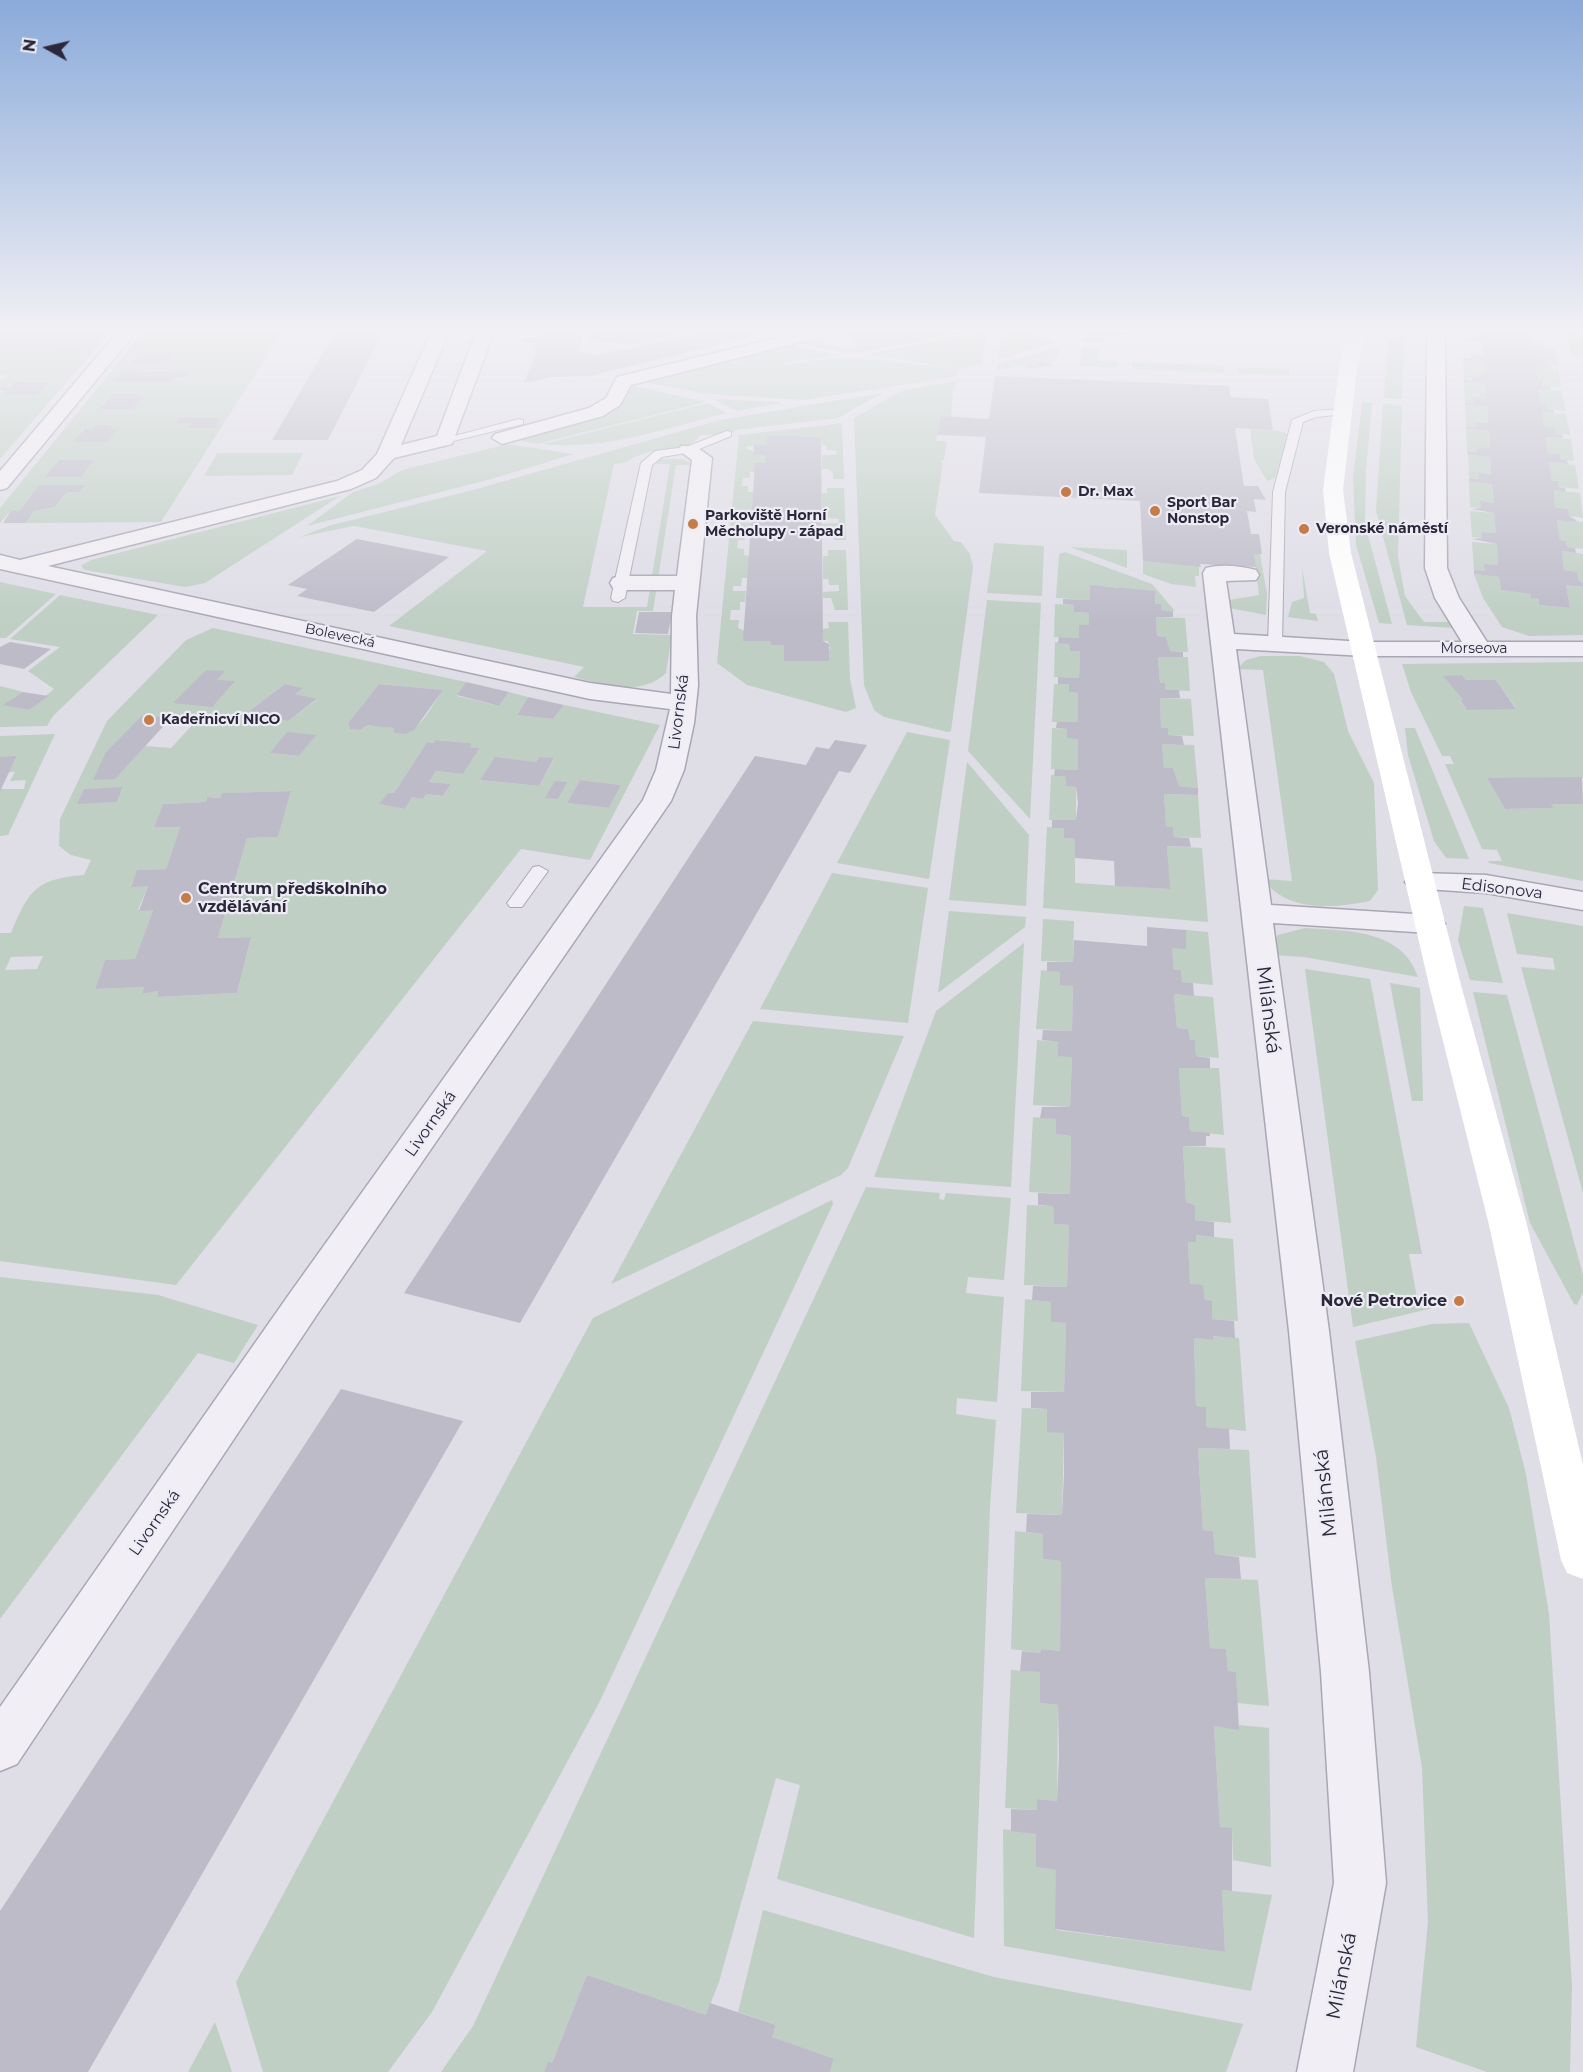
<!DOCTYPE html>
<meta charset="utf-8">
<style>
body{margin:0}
#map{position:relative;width:1583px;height:2072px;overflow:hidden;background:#dfdde6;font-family:Montserrat,sans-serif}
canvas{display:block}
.north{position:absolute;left:18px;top:18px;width:60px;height:60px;-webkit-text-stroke:4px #edecf4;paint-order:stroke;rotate:278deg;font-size:16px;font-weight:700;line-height:24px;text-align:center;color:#2c283c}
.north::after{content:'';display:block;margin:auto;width:21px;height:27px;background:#2c283c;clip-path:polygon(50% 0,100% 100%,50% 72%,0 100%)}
</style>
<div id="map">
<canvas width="1583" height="2072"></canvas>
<div class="north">N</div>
</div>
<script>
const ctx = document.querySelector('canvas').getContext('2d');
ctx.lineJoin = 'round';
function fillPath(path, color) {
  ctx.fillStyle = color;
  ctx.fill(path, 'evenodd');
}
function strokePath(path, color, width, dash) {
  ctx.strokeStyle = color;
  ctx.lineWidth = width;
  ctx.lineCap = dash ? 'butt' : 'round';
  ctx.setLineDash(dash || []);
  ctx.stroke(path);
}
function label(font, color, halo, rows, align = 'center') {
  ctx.font = font + ' Montserrat,sans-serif';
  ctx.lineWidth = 4.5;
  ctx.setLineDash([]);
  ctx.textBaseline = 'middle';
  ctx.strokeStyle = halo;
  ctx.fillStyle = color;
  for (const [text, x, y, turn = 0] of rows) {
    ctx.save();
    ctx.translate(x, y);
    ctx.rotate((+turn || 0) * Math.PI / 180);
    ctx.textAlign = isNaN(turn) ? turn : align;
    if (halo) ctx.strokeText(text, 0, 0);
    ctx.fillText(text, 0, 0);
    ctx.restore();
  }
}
fillPath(new Path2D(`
 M17,332h93l-110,127v-67h5l-2,3 45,-12 -34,-1 -14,8v-9l8,-5 -8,-1v-31h3l-1,2h27l-1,3h26l-1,2h27l12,-13 -77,-5z
 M143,332h139l-121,190 -135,1 8,-12 21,-4 12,-15h13l4,-7 -45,1 -20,25h-8l-11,12v-15zM174,353l-8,11 -38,-1 4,-5zM123,370h66l-2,7 -4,1 -69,4zM138,394l-1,3h5l-9,12h-34l9,-12zM180,418h41l-7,10h-25l2,-5h-15zM95,425h17l-2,4h7l-9,13h-34l9,-13h9zM59,460h34l-12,17h-35z
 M588,332h102l-57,13 -47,-5z
 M839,332h130l-112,21 -20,-1 -43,-10c24,-8 43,11 66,5l-8,-5 3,-2z
 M977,332h10l-5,32 -24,5 -90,-15z
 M1002,332h28l25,10 -57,17z
 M1086,332h47l-34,10h-17z
 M1392,332h13l-3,67 -18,-1 4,-60 8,1v-7z
 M1567,332h16v25l-12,-2z
 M783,344l56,11 -57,8 4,2c59,-13 113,-4 172,5l-1,6 -152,24 -100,-6 -64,-13 80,-22 10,4 12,-3 -10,-5z
 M1533,346l22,2 3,17 -13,-1 -1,-5 -9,-1z
 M1059,347l-1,11 -5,3 -56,9 1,-6z
 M1082,347l17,1 -1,13 19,1v6l-37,-2z
 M1463,361l20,1 2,14 -21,3z
 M1132,362l91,4 1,7 -92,-4z
 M1237,367l52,2v7l-50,-2z
 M1536,367l22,2 3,18 -18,-1 -1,-5h-4z
 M957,381l-4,10 -2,26 -10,-1 -5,25h11l-3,19 -5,1 4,1 -8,53 19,26 7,1 9,12 3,13 -22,164 -3,1 -64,-15 -10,-7 -10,-25 -10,-267 47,-27z
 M1464,382l21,2 1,15 -12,-1v5l-9,-1z
 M630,385l76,17 -168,42 -21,-4 58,-18z
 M1539,389l23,2 4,20 -19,-2 -1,-5h-5z
 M882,393l-44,25 -102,12 -8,5h-28c-9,18 -43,12 -60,20 -11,4 -13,9 -26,9l-31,143h64l23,-143h-14l3,-5h22l15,6h-20l-23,146h-16l-4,23 39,1 -6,38c-25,24 -62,12 -92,4l10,-10 -195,-41 98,-75 -133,-25 -54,11 28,-11 141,-35 251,-71z
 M713,399l64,3 3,1 -43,8z
 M1362,402l10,1 -6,68 -1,53 27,100 -13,-1 -23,-78 -3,-67z
 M708,403l17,9 -1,2c-61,14 -117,37 -181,30z
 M1383,404l19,2 -4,150 7,40 19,26h28l1,6 -46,-3 -31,-114z
 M1465,405l22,2 1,16 -12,-1v5l-10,-1z
 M1543,412l23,2 4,21 -14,-1 -1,-7 -11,-1z
 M842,423l2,56h-11v-6l-4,-4h-7v-14h14l1,-4 -10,-1v-4l-5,-1 -1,-8 -54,-2 -1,10 -19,1v3l18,6v8l-10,9h-5v6h-7l-1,8h6v6h5l-1,20h-5l-1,6 -7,1v3l12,1v10h-5l-1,7h-7l-1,8 7,1v6l5,1 -1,22h-6l-1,8h-8v5h13l-1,11h-5v8h-9l-1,10h9l-1,8 32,13 1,4h13v16l46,-12 -2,-8h-5v-12l6,-1 -1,-6h20l2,57 6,29 -10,4 -99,-27 -30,-22 22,-228z
 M1250,429l30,2 9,3 -14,44 -8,3 -13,-22z
 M1466,429l23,2 1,17 -13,-1v5l-10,-1z
 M1546,437l25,2 3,22 -13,-1 -1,-6 -12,-1z
 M508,444l66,10 -86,26 -181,46 46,-34 25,-8 24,-14z
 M217,453h86l-11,22 -88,1z
 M1468,455l22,2 1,18 -12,-1v5l-10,-1z
 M1549,462l26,3 4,24 -21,-2v-6h-6z
 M1469,482l23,2 2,19 -13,-1v6l-11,-1z
 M827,488h17l2,52h-12l-4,-11h-7l-1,-5 16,-1 1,-4 -12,-1v-5l-5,-1v-19h5z
 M1554,490l26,3 3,25 -14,-2 -2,-7 -12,-2z
 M340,496l-135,87 -20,4 -100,-17 -4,-4 10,-6z
 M1470,511l24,2 2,20 -14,-1v6l-10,-1z
 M1557,520l26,2v27l-16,-2 -1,-6 -6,-1z
 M1472,542l25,2 1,21 -13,-1v7l-11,-1z
 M994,543l50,3 -2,50 -55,-3z
 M1070,547l57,3v18z
 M828,550h18l2,60h-13l-4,-12h-8v-6l16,-1v-6h-10l-1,-6h-5v-23h5z
 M1562,551l21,3v28l-4,-1 -2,-9 -13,-2z
 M1065,552l87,32 23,27 -14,-1v-6h-6v-13l-36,-2 -1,-2 -28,-1v14l-34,-2 3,-44z
 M1254,554h6l7,40 -1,21 -37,-7v-8l30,-5z
 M1143,561l56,5v10h-4l1,11 -25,-3 -28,-10z
 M1302,567l8,46 6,1 2,7 -30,-4 4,-15 12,-4z
 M1474,574l25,3 2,13 30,4 1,4h6l1,7 31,3 -4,-23 17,2v48l-54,1 -27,-9 -19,-29z
 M0,582l56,12 -50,44h-6z
 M60,595l98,20 -105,101 -6,10 -47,1v-41l23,6 -18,13 24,5 25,-21 -26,-18 32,-24 -50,-8z
 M987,600l54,3 -11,216 -62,-68z
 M1055,604l19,1v7l15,1v12h-10v13l-25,-1z
 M1156,617l29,1 3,34 -18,-1 -4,-14 -9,-1z
 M213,628l253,54 -9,14 42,10 10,-14 19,5 -11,18 36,4 11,-14 96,20 -70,135 -69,-11 -345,436 -176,-24v-328h11c18,-43 25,-54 73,-58l7,-15 -20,-5 -12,-9 1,-27 47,-98 79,-81zM285,684l17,4 -7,6 22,6 -28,20 -40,-9zM379,684l64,6c-13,18 -24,46 -48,43l-1,-5 -26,-3 -8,5 -10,-1 -2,-6zM142,715l54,6 -25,27 -27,-2 -38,6zM315,735l-16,21 -29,-3zM437,740l31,3 4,1 -2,3 10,1 -17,26 -27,-3 -7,11 22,2 -8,12 -17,-2 -3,5 -11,-2 -7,12 -25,-5 8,-11h6l33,-51 7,1zM539,757l15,2 -15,27 -59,-6 15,-22 41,4zM580,780l41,5 -12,23 -42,-5zM123,788l-6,14 -39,1 6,-14zM291,791l-13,46 -31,1 -29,100 33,-1 -14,56 -80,4 1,-6 -16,3 2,-7 -49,2 10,-29 30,-1 18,-49h-15l10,-24h-17l7,-16 28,-1 14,-42h-26l9,-23 43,-2 1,-5 13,1 2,-5zM43,956l-6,13 -32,1 6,-13z
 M1055,642l14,2 1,7h10l-1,27 -25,-1z
 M1261,656h39l24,6 10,12 14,57 26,52 4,107 -8,11c-36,7 -83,12 -107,-22l29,2 -29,-211 -26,-1 9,-9z
 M1158,657h30l2,34 -24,-1 -1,-7h-5z
 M1583,662v116h-96l18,31 47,-1 -1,-4h32v77l-94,-18 -1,-2h14l-5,-11 -15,-1 -37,-85h9l-4,-8h-8l-31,-64 -9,-28zM1462,675l4,5h30l20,28 -49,2 -7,-9 3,-1 -19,-23z
 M1054,684h15v8l9,1v29h-26z
 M1160,698l31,1 3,37 -26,-1v-7h-7z
 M1052,728l15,1 11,10v31l-27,-1z
 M1405,728h10l54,131 -23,-1 -12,-17 -26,-86z
 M907,732l43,8 -21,139 -92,-16z
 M55,734l-47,101 -8,1v-45l1,-2h23l2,-9 -16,1 5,-9h-6l8,-15h-17v-21z
 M1162,744l32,1 4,43 -19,-2 -6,-18h-9z
 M967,762l62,73 -3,71 -77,-6z
 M1051,775l14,1 1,10 10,1v33h-27z
 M1164,794l34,1 3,43 -27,-1 -1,-10 -7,-1z
 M1047,827l17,1v10l11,1v44l94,6 -2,-43 35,2 6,74 -165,-14z
 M832,873l96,15 -20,135 -148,-14z
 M1464,906l19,2 20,75 -33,-3 -12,-40z
 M949,911l77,6 -1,10 -87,66z
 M1507,913l76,13v267l-62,-226 34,3 -2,-12 -36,-4z
 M1043,919l31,2 -1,41 -32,-1z
 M1305,928c42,3 97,1 113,49l-114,-20 -32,-2 -1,-8 7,-12z
 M1186,930l22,2 5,53 -31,-3 -1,-12h-7l-2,-22h14z
 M1024,943l-13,244 -137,-10 62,-166z
 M1305,969l65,10 52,275h-13l9,49 14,1 1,4 -80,19z
 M1041,970l19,2v12l13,2 -1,45 -36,-2z
 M1390,983l30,5 3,113h-11z
 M1473,992l34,3 76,280v17l-6,13 -3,-1 -44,-81z
 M1174,994l39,3 6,61 -23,-2 -1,-15 -5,-1 -2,-11 -11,-1z
 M753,1021l151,15 -56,132 -7,7 -230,109z
 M1037,1040l21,2 14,15 -2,50 -37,-2z
 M1179,1068h40l5,67 -34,-4 -1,-14 -7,-1z
 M1033,1117l23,2v15l15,2 -1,58 -41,-2z
 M1183,1146l42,2 6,75 -36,-3v-15l-9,-3z
 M866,1187l74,6 -1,6 5,1 2,-7 65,5 -7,82 -36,-3 -2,16 38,4 -7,105 -40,-4 -1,16 40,6 -6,87 -16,431 -197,-59 23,-94 -24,-7 -57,204 -13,33 -119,-40 -35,88 -4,-2 -4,11h-103l32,-46z
 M832,1200l1,4 -234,499 -167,309 -44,60h-125l-27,-90 357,-664z
 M1027,1205l26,1 1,18 15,1 -2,62 -43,-2z
 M1196,1235l37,4 5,82 -26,-2v-17l-7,-2 -2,-14 -13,-2 -2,-42h8z
 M0,1277l158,18 100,30 -24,38 -36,-10 -198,266z
 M1025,1299l26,3v20l15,1 -2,69 -43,-1z
 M1469,1323l40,85 17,66 23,140 23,372 -2,86h-83l-71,-25 12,-125 -6,-154 -30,-181 -16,-130 -21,-116 77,-17z
 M1213,1336l26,2 7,93 -40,-4v-20l-10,-1 -2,-68 19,2z
 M1022,1408l25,1v22l17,2 -2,82 -46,-2z
 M1198,1448l51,2 7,108 -41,-4 -2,-23 -10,-1z
 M1015,1531l28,3v25l18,2 -1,90 -19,-2 -1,4 -29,-4z
 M1205,1578l53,2 11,126 -32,-3 -1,-30 -8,-2 -2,-22 -16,-1z
 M1011,1670l29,2v31l18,2 -1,96 -20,-2v11l-32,-2z
 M1239,1725l30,3 2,139 -38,-7 -1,-31 -12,-2 -6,-101 25,3z
 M1003,1829l33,5v33l20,3v60l169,22 -3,-62 50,5 -21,96 -247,-45z
 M763,1910l231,67 249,47 -17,48h-396l4,-12 -62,-23 4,-12 -38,-13z
 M215,2022l17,50h-44z`), '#bfcfc4');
fillPath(new Path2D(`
 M0,332l68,3 -2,3h27l-13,13h-28l2,-2 -53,-3 2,-2h-3z
 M335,332h48l-55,108h-56z
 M540,332h44l-5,20 19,3 106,-23h66l-180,44 -38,1 -28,6 13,-33h-3l2,-7h-13l2,-6h13z
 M1481,332h50l1,7h5v5h6l1,3 -11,-1 2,12 9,1 1,5 6,1v3l-15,-1 2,14h4l1,5h7v4l-11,-1 2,15h5l1,5 7,1v3l-11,-1 1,14 11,1 1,7 7,1v3l-17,-1 2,16 12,1 1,6h6l1,4 -19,-2 3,19h6v6l7,1 1,4 -12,-2 1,17 13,2 1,7 7,4 1,2 -20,-2 3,20 6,1 1,6 8,1 1,5 -14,-2 2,19 13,2 2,9 4,1v5l-17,-2 4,23 -31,-3 -1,-7h-7v-4l-30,-4 -2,-13 -25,-3v-4l11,1 -1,-7 14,1 -1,-21 -25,-5 10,-1v-6l14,1 -2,-20 -24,-4 11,-1 -1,-7 14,2 -2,-19 -23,-2v-4l10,1v-6l12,2 -1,-18 -22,-2 -1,-4 10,1v-5l13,1 -1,-17 -23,-2v-3l10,1 -1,-5 13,1 -1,-16 -22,-2v-3l9,1v-5l12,1 -1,-15 -21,-2v-3l8,1v-5l13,1 -2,-14 -20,-1v-3l8,1v-5l12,1 -1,-13 -20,-3 8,-1v-4l11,1z
 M142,353h33l-9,11h-39z
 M1047,362l6,3 -24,4 -6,-3z
 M123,370l38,1 28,-1 -2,7 -14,1 -3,4h-57z
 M995,376l234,10 2,11 37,2 5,31 -38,-2 9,58h14l8,14 -12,-1 2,13 -9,-1 4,23h8l3,20h-8l2,13 -56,-3 1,3 -58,-6 -3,-60 -161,-8 7,-56 -49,-2 4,-19 48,3z
 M14,382l34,1 -11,12h-35l3,-3 -5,-2 3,-3h7z
 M112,394h27l-2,3h6l-10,12h-34z
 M180,418h41l-6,10h-27l4,-5h-16z
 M95,425h18l-3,4h8l-10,13h-35l11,-13h8z
 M767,435l54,2 2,204 6,3v17h-45v-16h-13l-1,-4h-27l12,-178h10v-8h-12l1,-10h12z
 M59,460h35l-13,17h-36z
 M39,485h46l-5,7h-13l-12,15 -21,4 -8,12h-23l8,-12h8z
 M357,539l92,18 -75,55 -77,-16 10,-7 -19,-4z
 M1090,585l65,6v13h6v6l12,1v6h-17l1,19 9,1 4,14 13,1v5h-25l2,26h5l1,7h13l1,8h-20l1,30h7v7l14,1 2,9 -22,-1 2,24h9l6,18 19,2v7l-34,-1 2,32 7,1 1,10 15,1 2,9 -24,-1 3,43 -55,-3 -1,-25 -39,-3v-19l-11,-1v-10h-12v-8h24l2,-17 -2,-16 -10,-1 -1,-10h-11l1,-7 23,1v-31l-11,-1v-9l-11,-1 1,-6h21v-29l-9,-1v-8h-11v-7l21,1 1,-27h-10l-1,-7 -11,-1 1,-6 20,1v-13h10v-12l-15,-1v-7l-11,-1v-5l27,1z
 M639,612h33l-4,22 -33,-1z
 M10,642l41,7 -27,20 -24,-5v-17z
 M206,670l19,1 -8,9 18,1 -23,26 -39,-4z
 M1462,675l4,5h30l20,29 -49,1 -7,-10h3l-20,-24z
 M466,682l43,10 -10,14 -42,-11z
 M285,684l18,4 -8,6 22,5 -29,22 -39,-10z
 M379,684l64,6 -29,40 -9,4 -11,-1v-5l-13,-1 -13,-2 -8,5 -10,-1 -2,-6z
 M23,692l25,4 -19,14 -26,-5z
 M528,697l36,8 -11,14 -36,-4z
 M142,715l29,3 -56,61 -22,1 13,-28z
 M287,732l29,3 -17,21 -29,-3z
 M436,740l33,3 3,1 -2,3 10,1 -17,26 -27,-3 -7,11 22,2 -8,12 -17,-2 -3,5 -11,-2 -7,12 -26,-5 9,-11h6l33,-51 7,1z
 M835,740l32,5 -17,28 -11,-2 -319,552 -116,-30 351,-537 51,9 10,-18 13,2z
 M17,756l-14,29 -3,7v-35z
 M495,757l41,5 3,-5 15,1 -15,28 -59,-6z
 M1582,777l1,27h-32l2,4 -48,1 -18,-31z
 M580,780l41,5 -12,23 -42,-5z
 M555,781l12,1 -9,17 -13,-1z
 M123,787l-6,15 -40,2 7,-15z
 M291,791l-13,46 -31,1 -29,100 33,-1 -14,56 -80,4 1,-6 -16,3 2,-7 -49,2 10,-29 30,-1 18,-49 -14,1 9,-25 -17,1 6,-17 29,-1 14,-42h-26l9,-23 43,-2 1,-5 13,1 2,-5z
 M1147,927l39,3v19l-14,-1 2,22h7l1,12 11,1 1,13 -20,-2 3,34 11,1 2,11h5l1,16 14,2v10h-31l3,48 7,1 1,14 20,2v3h-4v10h-23l3,56 9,3v15l19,2v15l-18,-2v7h-8l2,42 13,1 2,15 7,1v18l22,2 1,17 -22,-2v4l-19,-2 2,68 10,1v20l23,2 1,20 -32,-1 5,82 10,1 2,23 24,3 2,22 -36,-1 5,70 16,1 2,22 8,1 3,58 -25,-4 6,101 12,1v63l-10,-1 3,62 -170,-23 1,-59 -20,-3v-33l-25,-3v-22l26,1v-11l20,2 2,-46 -1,-50 -18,-2v-31l-20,-1 2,-20 18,2 1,-4 19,2 1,-90 -18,-2v-25l-17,-2 1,-18 35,1 2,-42v-40l-17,-1v-23l-16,-1v-16h33l2,-69 -15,-1v-20l-19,-2 1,-14 34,1 2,-62 -15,-1 -1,-18 -15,-1v-12l32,1 1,-58 -15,-2v-15l-16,-1 2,-11h28l2,-50 -14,-1v-14l-16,-2 1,-10 29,1 1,-45 -13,-1v-13l-13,-1v-9h26l1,-22 73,6z
 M341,1389l122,32 -375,651h-88v-161z
 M587,1975l119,40 4,-12 66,22 -4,12 62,22 -4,13h-286l4,-11 4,2z`), '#bdbbc8');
const lane = new Path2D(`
 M1342,409l4,1v4l-30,3 -13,5 -18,70 -3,152 -7,4 -5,-1 -2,-3 5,-152 19,-72 22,-9z
 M519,419l4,1v4l-78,19 -6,-3z
 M727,431l4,1v4l-39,16 -30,5 -10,8 -27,133 -7,4 -5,-1 -2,-3 30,-135 14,-12 31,-4z
 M539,866l9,5 -26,36h-12l-3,-4 3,-4 23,-32z`);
const street = new Path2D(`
 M118,332h18l-129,156 -7,2v-19z
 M431,332h18l-48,113 36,-9 39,-104h18l-42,112 -58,14 -18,20 -25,11 -303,77 542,117 81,11 1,-78 3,-26h-54l-8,-2 -3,-5 3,-5 8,-2h56l15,-116 -14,-10 3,-4h14l17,12 -16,158 2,70 -4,37 -10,47 -13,31 -353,512 -301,451 -17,7v-64l290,-414 353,-493 13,-30 14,-61 -80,-10 -590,-130v-14l20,5 317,-79 25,-11 15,-16z
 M800,332h28l-3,4 -194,49 -11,20 -17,11 -101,28 -10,-6 3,-4 94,-26 17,-10 11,-21z
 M1427,332h18l2,236 12,30 28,44h96v14h-218l-129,-7 35,256 159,10 11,3 4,6 -4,6 -11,3 -157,-10 56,408 40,341 17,211 -33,189h-56l37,-189 -13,-211 -32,-341 -86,-758 3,-5c15,-4 35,-2 50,2l3,5 -3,5 -30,1 8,53 131,8h97l-27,-44 -10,-30z
 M1420,873l66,2 97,17v18l-97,-17 -76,-5 -5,-6 5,-6z`);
strokePath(lane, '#a9a7b3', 2);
strokePath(street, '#a9a7b3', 3);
fillPath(lane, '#f1eff5');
fillPath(street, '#f1eff5');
fillPath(new Path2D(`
 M1347,332h18l-8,37 -14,121 8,63 110,432 66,240 56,240v114l-16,-6 -6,-13 -72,-335 -60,-240 -100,-432 -6,-63 16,-121z`), '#fff');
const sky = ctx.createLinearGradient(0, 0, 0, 622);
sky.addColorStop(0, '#8aaada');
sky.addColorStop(0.53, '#f1f0f4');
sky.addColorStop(1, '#f1f0f400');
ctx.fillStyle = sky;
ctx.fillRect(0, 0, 1583, 622);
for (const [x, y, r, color] of [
 [1066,492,6,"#c57c48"],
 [1155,511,6,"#c57c48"],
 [693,524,6,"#c57c48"],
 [1304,529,6,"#c57c48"],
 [149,720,6,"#c57c48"],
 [186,898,6,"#c57c48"],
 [1459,1301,6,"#c57c48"]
]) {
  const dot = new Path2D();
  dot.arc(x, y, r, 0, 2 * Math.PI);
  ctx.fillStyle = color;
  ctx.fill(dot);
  strokePath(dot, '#edecf4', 2);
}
label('bold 14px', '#2c283c', '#edecf4', [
 ["Dr. Max",1078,492],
 ["Sport Bar",1167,503],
 ["Nonstop",1167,519],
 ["Parkoviště Horní",705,516],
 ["Měcholupy - západ",705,532],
 ["Veronské náměstí",1316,529],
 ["Kadeřnicví NICO",161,720]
], 'left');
label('14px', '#2c283c', '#edecf4', [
 ["Bolevecká",340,636,12],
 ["Morseova",1474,649]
]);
label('16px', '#2c283c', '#edecf4', [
 ["Livornská",679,712,-83],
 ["Edisonova",1502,889,7],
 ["Livornská",431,1124,-55],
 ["Livornská",155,1523,-55]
]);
label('bold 16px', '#2c283c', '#edecf4', [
 ["Centrum předškolního",198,889],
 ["vzdělávání",198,907],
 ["Nové Petrovice",1447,1301,"right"]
], 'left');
label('20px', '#2c283c', '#edecf4', [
 ["Milánská",1268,1010,83],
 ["Milánská",1326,1493,-96],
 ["Milánská",1342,1976,-79]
]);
</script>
